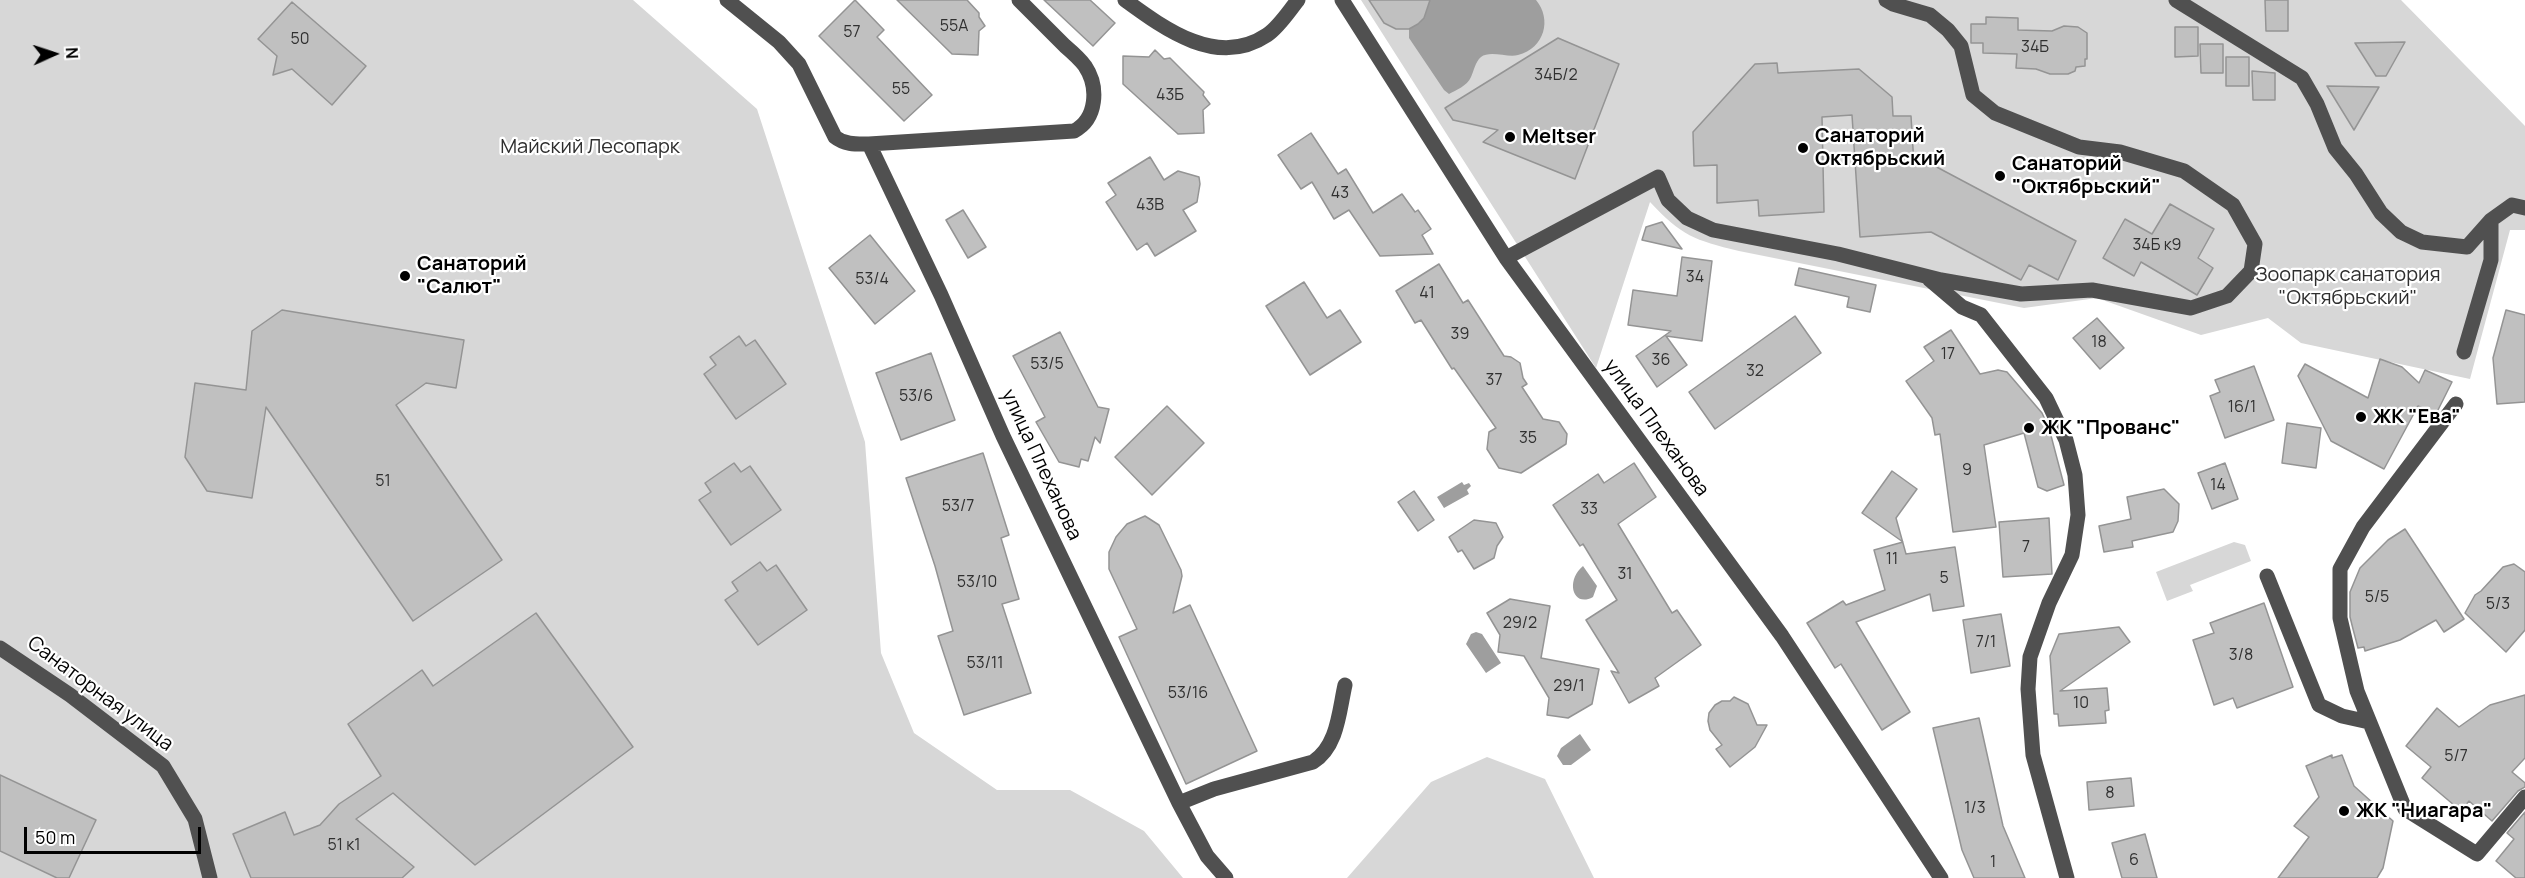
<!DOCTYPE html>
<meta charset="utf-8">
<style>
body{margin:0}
#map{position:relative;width:2525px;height:878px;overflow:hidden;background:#fff;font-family:Manrope,sans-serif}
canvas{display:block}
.north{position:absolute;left:24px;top:24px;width:60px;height:60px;-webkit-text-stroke:4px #fff;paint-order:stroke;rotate:87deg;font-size:16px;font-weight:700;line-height:24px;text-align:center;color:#000}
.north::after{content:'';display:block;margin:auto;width:21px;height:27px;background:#000;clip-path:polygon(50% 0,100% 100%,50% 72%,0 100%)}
.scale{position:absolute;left:24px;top:827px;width:177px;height:27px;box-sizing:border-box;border:3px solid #000;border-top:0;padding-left:8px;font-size:18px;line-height:21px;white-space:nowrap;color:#000;-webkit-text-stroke:4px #fff;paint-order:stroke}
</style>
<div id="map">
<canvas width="2525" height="878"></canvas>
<div class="north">N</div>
<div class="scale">50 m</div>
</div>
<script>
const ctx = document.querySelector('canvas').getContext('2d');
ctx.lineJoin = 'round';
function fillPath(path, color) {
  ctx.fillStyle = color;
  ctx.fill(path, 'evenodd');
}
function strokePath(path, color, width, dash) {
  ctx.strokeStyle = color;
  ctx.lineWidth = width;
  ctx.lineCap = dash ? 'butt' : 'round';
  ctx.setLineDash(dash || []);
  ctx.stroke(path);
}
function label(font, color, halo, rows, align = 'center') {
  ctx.font = font + ' Manrope,sans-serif';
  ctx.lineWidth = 4.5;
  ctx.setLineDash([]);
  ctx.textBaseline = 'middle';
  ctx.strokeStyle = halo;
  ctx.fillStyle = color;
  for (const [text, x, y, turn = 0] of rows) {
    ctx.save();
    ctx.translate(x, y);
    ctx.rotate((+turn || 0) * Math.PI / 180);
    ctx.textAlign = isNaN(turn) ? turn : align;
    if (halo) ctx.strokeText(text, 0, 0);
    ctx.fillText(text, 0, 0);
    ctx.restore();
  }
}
fillPath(new Path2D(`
 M0,0h633l124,109 108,333 16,211 33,80 83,57h73l74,41 39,47h-1183z
 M1361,0h1040l124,126v104h-15l-40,149 -169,-36 -33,-25 -67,17 -104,-37 -73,10 -285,-57c-45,-11 -57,-15 -89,-49l-54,166z
 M2234,542l11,3 6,16 -61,24 3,6 -26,10 -11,-29z
 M1487,757l58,22 49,99h-247l84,-96z`), '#d7d7d7');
fillPath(new Path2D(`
 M1427,0h109c16,19 9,48 -18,55 -10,3 -28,-5 -37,2 -6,5 -7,14 -10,20 -4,9 -15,13 -22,17l-5,-4 -35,-52v-9l15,-11z
 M1462,482l2,3 5,-2 2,3 -4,4 2,4 -25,14 -7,-11z
 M1583,566l14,20 -4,11c-20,11 -28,-16 -10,-31z
 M1476,632l6,2 19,29 -15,10 -20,-29 5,-10z
 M1580,734l11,16 -20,15h-8l-6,-9 4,-8z`), '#9e9e9e');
const building = new Path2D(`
 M855,0l29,30 -7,7 55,58 -28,26 -85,-85z
 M897,0h70l12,13v4l6,9 -6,5 -1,24 -26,-1z
 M1044,0h46l25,23 -22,23z
 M1369,0h61l-6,18 -6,6 -9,5h-13l-12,-6z
 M2265,0h23v31h-22z
 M292,2l74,64 -34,39 -40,-36 -19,6 4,-19 -19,-17z
 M1986,17l32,1v12l34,1 12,-5 14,1 9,6v26h-2v7l-9,1 -1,4 -7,3h-18l-14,-5 -20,-1 1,-14 -34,-1v-10h-12v-19h15z
 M2175,27h23v29l-23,1z
 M1558,38l61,26 -44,115 -92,-37 15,-12 -45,-10 -8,-12z
 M2405,42l-19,34h-10l-21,-33z
 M2200,44h23v29h-22z
 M1155,50l9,9 6,-1 34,34 -1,3 7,9 -7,6 1,23 -26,1 -55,-50v-28l26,1z
 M2226,57h23v29h-23z
 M1777,63l1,10 81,-4 33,28 1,19h18l3,49 17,-1 145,77 -18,39 -29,-15 -8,15 -90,-48 -71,5 -8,-122 -30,2 2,95 -65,4 -1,-16 -41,3v-38l-23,1 -1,-34 62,-68z
 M2252,71l23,2v27h-22z
 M2327,86l52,1 -25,43z
 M1311,133l27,41 8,-5 27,44 29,-19 13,18 3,-2 13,19 -9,6 11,19 -53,2 -31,-46 -15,9 -22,-37 -11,7 -23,-34z
 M1150,157l14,23 14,-9 21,6 1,7 -3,18 -14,8 13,21 -41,25 -8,-13 -10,7 -31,-48 10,-7 -8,-12z
 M2170,204l44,25 -16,29 15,10 -16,27 -56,-33 -7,14 -31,-18 22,-39 27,15z
 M963,210l23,37 -18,11 -22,-38z
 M1662,222l20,27 -40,-9 4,-13z
 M870,235l45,56 -40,33 -46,-56z
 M1682,257l30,4 -10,80 -36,-5 21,29 -30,22 -21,-31 35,-25 -43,-6 5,-35 44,6z
 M1439,264l24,39 5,-3 36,56 7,1 9,6 3,15 4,6 -5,3 21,32 16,3 8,12 -1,10 -45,29 -22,-5 -12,-19 2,-17 7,-4 -42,-60 -2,1 -31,-49 -6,3 -19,-32z
 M1799,268l77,17 -6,27 -23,-5 2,-10 -54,-12z
 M1304,282l23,36 13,-8 21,32 -51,33 -44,-69z
 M282,310l182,30 -8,48 -30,-5 -30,22 106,155 -89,61 -147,-214 -14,91 -45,-7 -22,-34 10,-74 51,7 6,-59z
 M2506,310l19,5v87l-28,2 -4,-46z
 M1795,316l26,37 -106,76 -26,-37z
 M2097,318l27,30 -24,21 -27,-31z
 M1951,330l29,44 18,-4 9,2 35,41 7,15 15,57 -17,6 -9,-4 -14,-54 -40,12 12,82 -43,5 -13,-98 -5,1 -3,-17 -26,-37 28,-20 -10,-14z
 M1060,332l38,75 11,2 -9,34 -5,-6 -7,24 -7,-2 -2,8 -20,-5 -23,-40 9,-5 -32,-61z
 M739,336l7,10 9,-6 31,44 -50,35 -32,-45 12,-9 -6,-8z
 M931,353l24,67 -54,20 -25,-67z
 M2380,359l22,8 17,16 6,-13 27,12 -16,32 -18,-8 -34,63 -53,-28 -33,-65 7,-12 63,34z
 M2254,366l20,54 -49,18 -15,-42 10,-4 -5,-12z
 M1167,406l37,37 -52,52 -37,-38z
 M2287,423l34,5 -5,40 -34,-5z
 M983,453l26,82 -8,3 18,61 -17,5 29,89 -67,22 -26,-79 15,-5 -18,-65 -29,-88z
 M734,463l7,9 9,-6 31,44 -50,35 -32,-45 12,-8 -6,-9z
 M1634,463l22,34 -38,27 54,89 5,-3 24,35 -46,33 4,8 -30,17 -18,-32 8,2 -33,-53 31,-20 -34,-56 -3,2 -27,-41 45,-31 6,9z
 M2225,463l13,36 -26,10 -14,-36z
 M1892,471l25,18 -21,29 10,36 49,-7 9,59 -31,5 -3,-17 -74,28 54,90 -28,18 -41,-66 -6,4 -28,-45 36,-22 3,4 39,-15 -11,-40 29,-8 -41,-29z
 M2164,489l15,15 -1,17 -5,11 -41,9 1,6 -29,5 -5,-26 32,-7 -4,-22z
 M1414,491l20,29 -16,11 -20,-29z
 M1145,516l14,9 22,45 1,6 -9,37 17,-8 67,146 -71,33 -67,-147 18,-8 -28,-60v-17l7,-15 11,-13z
 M2049,518l3,56 -49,3 -4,-55z
 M1474,520l22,3 7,14 -6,9 -3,12 -20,11 -12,-19 -4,2 -9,-15z
 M2405,529l59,90 -20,13 -8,-12 -36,20 -35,11 -1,-4 -6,1 -5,-19 -3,-12v-25l10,-24 28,-28z
 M760,562l7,9 9,-6 31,45 -49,35 -33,-45 13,-9 -6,-9z
 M2514,564l11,8v58l-19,22 -41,-39 10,-18 6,-4 22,-24z
 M1510,599l40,7 -9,52 58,11 -7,35 -24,14 -21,-3 2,-17 -25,-42 -26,-4 2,-17 -13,-22z
 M2264,603l29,84 -56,21 -4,-10 -19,7 -21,-65 21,-7 -4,-10z
 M536,613l97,134 -158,118 -82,-72 -37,26 58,48 -12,11h-151l-18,-44 52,-22 9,23 26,-10 19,-21 42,-28 -33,-52 74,-54 11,16z
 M2001,614l9,52 -39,7 -8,-53z
 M2119,627l11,15 -70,49 47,-3 2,22 -4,1 1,12 -47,3 -1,-12h-4l-4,-58 9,-22z
 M2525,695v63l-13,14 13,11v4l-7,4 -26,30 -23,-20 -8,10 -39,-33 9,-11 -25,-21 31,-38 22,19 31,-22z
 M1734,697l14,7 9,21h10l-12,22 -25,20 -14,-18 6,-4 -12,-15 -2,-9 1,-8 6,-8 7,-4h8z
 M1979,718l24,108 22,52h-51l-12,-28 -29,-122z
 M2332,755v3l10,-3 12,31 39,35 -10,47 -6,10h-99l31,-41 -15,-11 25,-29 -13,-31z
 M0,775l96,45 -27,58h-12l-57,-27z
 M2131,778l3,28 -45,4 -2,-28z
 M2525,812v66h-9l-20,-17 18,-22 -7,-6z
 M2145,834l12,44h-35l-10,-35z`);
fillPath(building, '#c0c0c0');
strokePath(building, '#949494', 1.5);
strokePath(new Path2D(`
 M727,0l52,42 20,22 36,73c10,8 22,7 34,7l205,-13c23,-12 25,-44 11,-65 -5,-7 -13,-14 -20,-20 -15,-15 -31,-31 -46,-46
 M1125,0c41,30 93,68 142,35 12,-8 22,-24 31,-35
 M1342,0l164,258 276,378 159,242
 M2176,0l126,78 15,26 18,44 21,26 25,39 20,19 21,10 45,5 24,-27 21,-15 13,3
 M869,144l72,151 62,141 176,367 28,53 19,22
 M1506,258l152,-81 10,23 19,18 26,12 125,24 103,26 80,14 71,-4 99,18 36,-12 24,-25 4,-27 -22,-39 -49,-34 -64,-19 -41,-5 -84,-34 -22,-18 -12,-49 -13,-16 -18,-15 -37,-11 -7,-4
 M1929,279l33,28 19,8 65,83 20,42 9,35 3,40 -6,40 -23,48 -19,54 -2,32 5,66 34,123
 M2464,352l27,-92v-40
 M2456,404l-93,123 -23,42v49l17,73 48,118 72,45 48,-57
 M2267,576l52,129 23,11 27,6
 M0,648l70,47 93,71 32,53 15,59
 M1179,803l35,-14 99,-27c25,-16 26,-51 32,-77`), '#505050', 15);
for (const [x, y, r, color] of [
 [1510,137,6,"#000"],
 [1803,148,6,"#000"],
 [2000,176,6,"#000"],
 [405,276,6,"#000"],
 [2361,417,6,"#000"],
 [2029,428,6,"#000"],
 [2344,811,6,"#000"]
]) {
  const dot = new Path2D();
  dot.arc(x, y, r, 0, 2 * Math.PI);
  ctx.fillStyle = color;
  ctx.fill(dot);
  strokePath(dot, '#fff', 2);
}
label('16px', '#303030', null, [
 ["55А",954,27],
 ["57",852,33],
 ["50",300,40],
 ["34Б",2035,48],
 ["34Б/2",1556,76],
 ["55",901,90],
 ["43Б",1170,96],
 ["43",1340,194],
 ["43В",1150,206],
 ["34Б к9",2157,246],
 ["34",1695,278],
 ["53/4",872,280],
 ["41",1427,294],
 ["39",1460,335],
 ["18",2099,343],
 ["17",1948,355],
 ["36",1661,361],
 ["53/5",1047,365],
 ["32",1755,372],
 ["37",1494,381],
 ["53/6",916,397],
 ["16/1",2242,408],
 ["35",1528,439],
 ["9",1967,471],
 ["51",383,482],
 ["14",2218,486],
 ["53/7",958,507],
 ["33",1589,510],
 ["7",2026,548],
 ["11",1892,560],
 ["31",1625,575],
 ["5",1944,579],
 ["53/10",977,583],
 ["5/5",2377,598],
 ["5/3",2498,605],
 ["29/2",1520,624],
 ["7/1",1986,643],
 ["3/8",2241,656],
 ["53/11",985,664],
 ["29/1",1569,687],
 ["53/16",1188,694],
 ["10",2081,704],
 ["5/7",2456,757],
 ["8",2110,794],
 ["1/3",1975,809],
 ["51 к1",344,846],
 ["6",2134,861],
 ["1",1993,863]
]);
label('bold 20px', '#000', '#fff', [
 ["Санаторий",1815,136],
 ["Октябрьский",1815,159],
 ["Meltser",1522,137],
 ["Санаторий",2012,164],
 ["\"Октябрьский\"",2012,187],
 ["Санаторий",417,264],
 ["\"Салют\"",417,287],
 ["ЖК \"Ева\"",2373,417],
 ["ЖК \"Прованс\"",2041,428],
 ["ЖК \"Ниагара\"",2356,811]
], 'left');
label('20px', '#2e2e2e', '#fff', [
 ["Майский Лесопарк",590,147],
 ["Зоопарк санатория",2348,275],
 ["\"Октябрьский\"",2348,298]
]);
label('20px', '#000', '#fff', [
 ["улица Плеханова",1656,428,54],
 ["улица Плеханова",1041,465,65],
 ["Санаторная улица",100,694,37]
]);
</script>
